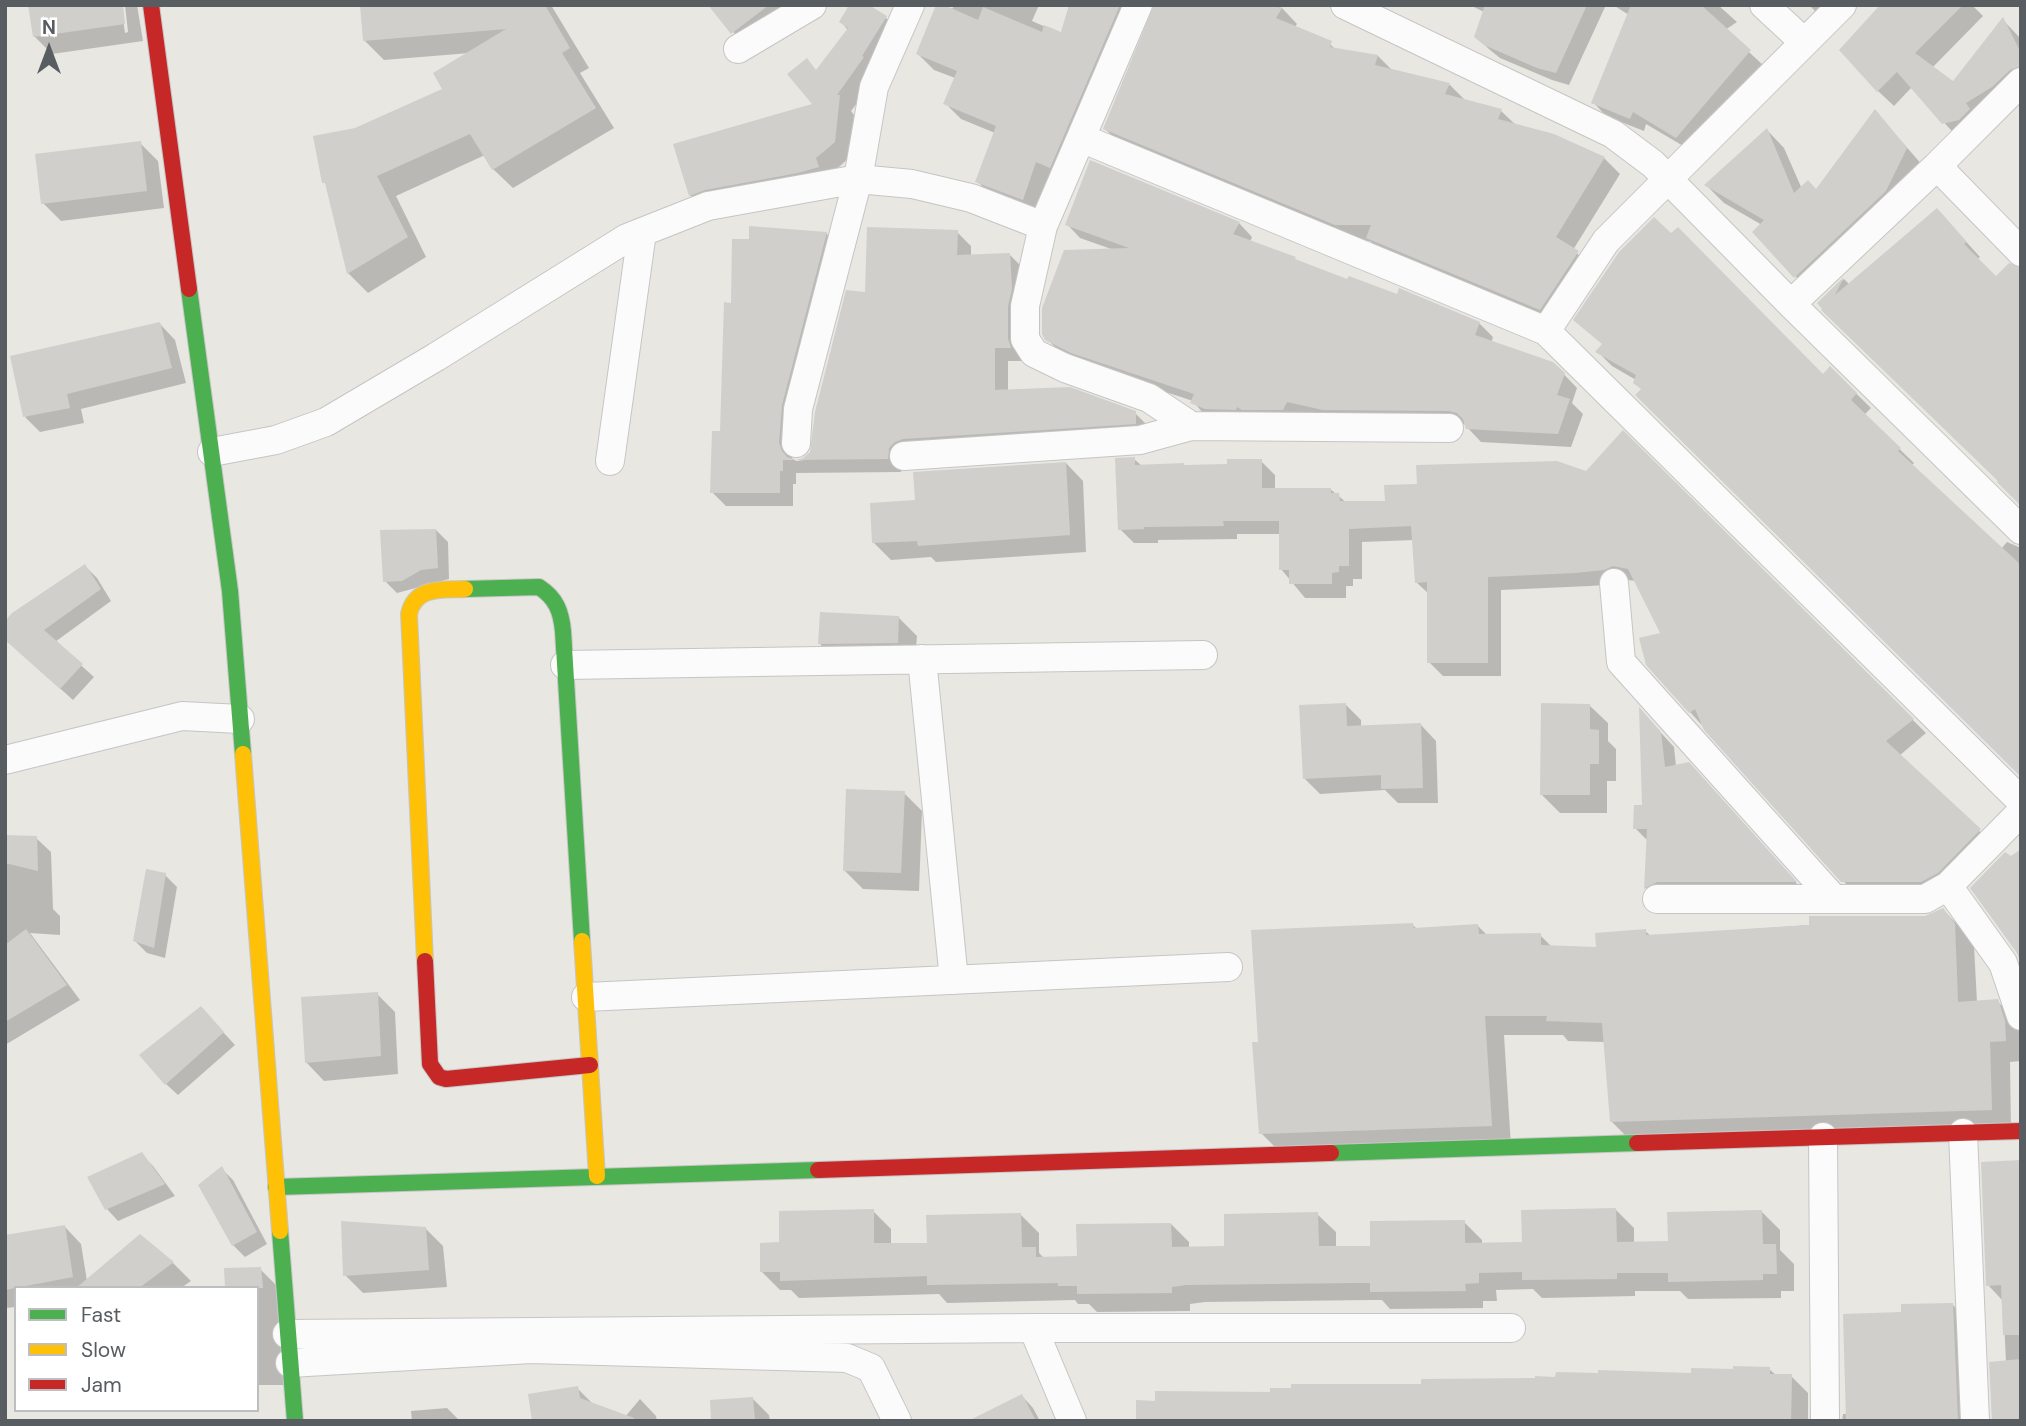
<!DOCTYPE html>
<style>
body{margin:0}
#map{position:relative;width:2026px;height:1426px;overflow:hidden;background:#e9e7e2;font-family:"DM Sans",sans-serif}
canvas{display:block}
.frame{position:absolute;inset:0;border:7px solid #585d61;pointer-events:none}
.legend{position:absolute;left:14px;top:1286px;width:245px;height:126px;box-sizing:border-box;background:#fff;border:2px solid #bcbec0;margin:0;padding:9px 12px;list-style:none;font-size:21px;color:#585d61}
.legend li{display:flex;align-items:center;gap:14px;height:35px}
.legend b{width:35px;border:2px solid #bcbec0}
.north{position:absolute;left:14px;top:14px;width:70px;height:70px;-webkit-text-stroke:5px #fff;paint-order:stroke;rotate:0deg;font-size:19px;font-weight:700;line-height:28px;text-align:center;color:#585d61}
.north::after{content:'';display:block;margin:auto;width:24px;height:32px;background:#585d61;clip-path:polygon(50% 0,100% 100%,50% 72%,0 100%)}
</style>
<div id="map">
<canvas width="2026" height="1426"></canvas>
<div class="frame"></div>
<ul class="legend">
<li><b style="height:9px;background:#4caf50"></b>Fast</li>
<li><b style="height:9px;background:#ffc107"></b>Slow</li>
<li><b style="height:9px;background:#c62828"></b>Jam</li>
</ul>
<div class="north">N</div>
</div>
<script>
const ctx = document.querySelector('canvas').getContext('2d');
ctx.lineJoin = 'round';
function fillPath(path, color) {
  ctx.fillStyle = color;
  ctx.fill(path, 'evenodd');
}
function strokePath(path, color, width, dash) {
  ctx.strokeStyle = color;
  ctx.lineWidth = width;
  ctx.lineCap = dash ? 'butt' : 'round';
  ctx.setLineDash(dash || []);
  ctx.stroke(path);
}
fillPath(new Path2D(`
 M121,5l4,28 3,-1 -3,-27h12l6,36 -91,13 -18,-18z
 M361,5h190l38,63 -9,5 34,55 -101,60 -20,-19 -8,-14 -89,41 30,61 -58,36 -20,-20 -20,-87 -4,-4 31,-52 90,-40 25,-37 -86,7 -19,-19z
 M711,5h99l-66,40z
 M955,5h84l-7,16 30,13 9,-29h77l-110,210 -45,-18 -16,-16 18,-48 -34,-14 -16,-16 10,-25 -21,-8 -16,-16z
 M1156,5h117l9,3 15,16 -2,3 31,13 9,9 43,7 14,14 58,15 15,15 36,11 16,15 87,32 16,16 -47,76 21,18 -38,57 -173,-72 -13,-12h-18l-231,-97 -16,-15z
 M1470,5h136l-37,80 -17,-5 -52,-22 -10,-8 -14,-13 8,-25z
 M1613,5h105l19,17 -12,8 38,35 -73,85 -44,-26 -2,7 -38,-15 -13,-14 36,-87z
 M1809,5h44l-24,20z
 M1883,5h89l11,11 -51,52 21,16 50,-64 18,19v51l-62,49 -47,-52 -18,19 -16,-15z
 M885,17l16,16 -22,41 -28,37 3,4 -4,42 -19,17 -125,36 -16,-15 125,-91 2,-32 31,-42 -7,-8z
 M1875,111l49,56 -111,128 -59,-63 8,-7 -38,-22 -18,-18 61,-55 17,18 18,41 14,2z
 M140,143l18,18 6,47 -103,13 -18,-18z
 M1239,223l13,14 -2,5 98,39 131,42 14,14 -2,6 62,20 24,25 -5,15 11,11 -12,33 -90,-5 -17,-18 -126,-1 -132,-6 -13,-16 -106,-35 -26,-13 -14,-14 67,-89 -34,-12 -13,-14z
 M1951,225l29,32 -3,2 19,19 4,203 -181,-178 25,-24 6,6z
 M957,232l14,14v10l39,-1 13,13 1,93h-16v31l127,21 14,14 -246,35 -2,10 -105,1v11h-3v22h-67l-14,-14 10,-59 11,-129 93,-71 14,14 -45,173 -3,38 4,3 8,-1 8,-8 55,-158z
 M160,324l15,16 11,43 -105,26 3,14 -44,9 -15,-15z
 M1598,352l225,24 7,-8 41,40 -7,7 50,48 -3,3 90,83 6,-7 14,6v227l-379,-385 -6,-10 -24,-14z
 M1623,433l303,300 -27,23 94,88 -41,42 -95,10 -167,-184 -28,-78 -26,-53 -8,-1 -10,4 -28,2 -89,4v86h-58l-14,-14v-68l-13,-12 -2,-42 -52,2v37h-9v7h-7v12h-41l-24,-29v-35h-44v5l-79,1v3h-24l-14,-14 14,-70 8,7h86l33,-5 14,14v14h55l17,14h40l199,-30z
 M1066,463l17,18 3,71 -150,10 -5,-5 -40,3 -17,-17 43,-41z
 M436,530l12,12 1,37 -52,14 -12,-12z
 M85,566l12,12 14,23 -56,41 39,35 -21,23 -68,-61z
 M899,618l18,18 -2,25 -77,1 -18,-18z
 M1345,704l16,16v7l60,-2 15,16 2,62h-40l-13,-13 -65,4 -16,-16z
 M1589,705l19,18v18l8,8v32h-9v32h-47l-18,-18z
 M1652,723l22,24 2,19 26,12 105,117 -148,6 -13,-13 2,-47 -13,-13 8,-21z
 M904,793l18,18 -3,80 -56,-2 -18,-18z
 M5,838h31l15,14 2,57 7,7v19l-30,-2 50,67 -75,45z
 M165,875l12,12 -12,71 -18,-5 -12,-12z
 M1943,910l20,20 11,16 3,56 20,-1 20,20 4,10v30l-11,1 1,67 -379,13 -20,-20 -7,-80 -37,-1 -5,-6h-59l7,111 -230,7 -20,-20 -1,-90 153,-118 5,5 60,-4 10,10 52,-1 12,12 46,2 47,-18 6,5 274,-19z
 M377,994l18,18 3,62 -74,7 -18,-19z
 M212,1020l23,25 -57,50 -12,-11z
 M141,1154l12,12 22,30 -57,25 -11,-12z
 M2021,1161v260h-29l-1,-57 15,-2 -3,-61 -15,-16z
 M221,1168l12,12 34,64 -22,13 -12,-12z
 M1616,1210l18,18v16l35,-2 93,-30 18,18v20l14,14v27h-13v7l-93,1 -8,-8h-45v5l-93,2 -9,-9 -37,1 1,11h-14v7l-93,1 -8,-9h-11l-166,2 -15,2v7l-93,1 -8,-8h-11l-3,-4 -128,3 -8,-9 -140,4 -8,-8h-11l-18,-18 19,-28 92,-33 18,18v16h38l92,-30 18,18v20l6,6 34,-1 92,-34 18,18v6h37l91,-34 19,18v16h36l92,-26 18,18v5l41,-1z
 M65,1227l16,17 6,37 53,-44 33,26 18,18 -10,7h-165v19l-11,1v-71z
 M425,1228l18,18 4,41 -84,6 -18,-18z
 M260,1269l18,18 7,98h-28v-97z
 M1953,1305l14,15 5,101h-130l1,-7h4l56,-100z
 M1769,1369l7,6 15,1 17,17v28h-671l135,-28 420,-19z
 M577,1388l17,17 31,12 15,-18 16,17 1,5h-123z
 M1022,1396l11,12 7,13h-59z
 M753,1399l16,16 1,6h-57z
 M447,1408l13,13h-48l-1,-10z`), '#0003');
fillPath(new Path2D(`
 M28,5h95l2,19 -92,13z
 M360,5h185l25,43 -8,5 34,55 -104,62 -22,-36 -93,42 31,61 -61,37 -22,-91h-3l-9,-47 42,-8 87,-39 -9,-16 73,-44 -143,12z
 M708,5h61l-38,29z
 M849,5h20l18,11 -25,40 2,1 -27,38h3l-5,47 -19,16 3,9 -21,6 -93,17 -16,6 -16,-52 139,-40 -25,-30 20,-16 9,12 32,-42 -9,-6z
 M936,5h8l34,15 5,-13 59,25 2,-7 17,7 8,-27h51l-70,163 -14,-6 -13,38 -48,-18 21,-56 -53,-22 14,-33 -41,-17z
 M1154,5h113l15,3 -6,10 56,23 -2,6 48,8 -3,10 75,18 -5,11 57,15 -4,10 56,15 51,23 -49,80 23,14 -39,59 -174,-72 5,-13h-36l-232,-96z
 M1485,5h102l-31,68 -19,-5 -53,-23 -10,-8z
 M1631,5h70l50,45 -75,88 -43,-26 -3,7 -39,-16z
 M1880,5h83l-48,48 38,28 50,-64 18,36v13l-11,4 -18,17 -26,16 4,6 -11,11 -17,4 -45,-52 -20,20 -38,-42z
 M1875,109l32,39 -21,43 -92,87 -42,-46 12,-12 -60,-35 63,-57 27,65 14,-13 8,9z
 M141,141l6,50 -106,13 -6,-50z
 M1090,160l150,62 -7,12 63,23 -1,2 52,20 2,-3 48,18 2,-6 81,34 -5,13 78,27 12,11 -8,22 13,4 -12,35 -92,-5 -3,-10 -6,-6 -8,-2 -126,-1 -36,-8 -4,8h-41l-5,-3 -1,3 -31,-1 -15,-6 4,-9 -123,-41 -26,-13 -3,-6v-26l22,-58 65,-2 -64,-23z
 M1937,208l30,34 -3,2 32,32 13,-13 12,5v238l-24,-24 1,-1 -177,-171 1,-1 -5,-6 27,-26 -9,18z
 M1654,217l17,16 7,-6 145,147 7,-8 27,27 -6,7 50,48 -3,3 123,114v212l-386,-382 6,-6 -8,-6 3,-8 -41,-23 7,-8 -29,-24 46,-68z
 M749,226l78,6 -45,173 -3,38 3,8 5,6 9,3 7,-2 7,-6 5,-40 31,-122 19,2 2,-65 91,3 -1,25 53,-2 2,36 -4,17v33l3,9h-16v42l75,-3 66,24v13l-233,15 -8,3 -6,6 -1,11 -105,1v11h-3v22h-70l2,-62h8l4,-129 7,1 1,-64h17z
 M160,322l12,46 -105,26 3,14 -47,9 -13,-61z
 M1623,430l291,289 -28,22 95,88 -43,44 -17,9h-80l-137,-152 -9,-21 -6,4 -43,-48 -7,-27 21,-5 -32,-64 -15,-3 -9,4 -29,3 -87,4v86h-61v-81l-12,1 -4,-57 -62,3v37h-10v6l-7,1v11h-43v-14h-10v-49h-56l1,5 -80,1v2l-26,1 -3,-72 20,-1v8l49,-2v2l43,-1v-5h35v29h69v5h8l1,8h45l-1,-16 33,-1 -1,-19 141,-4 29,10z
 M1066,462l4,73 -152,11 -1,-5 -45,2 -2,-40 45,-3 -2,-28z
 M436,529l2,39 -17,2 -19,11 -19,1 -3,-52z
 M85,564l16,25 -57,41 39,34 -23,25 -55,-49v-19l7,-8z
 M820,612l79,4 -1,27 -80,1z
 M1346,703l1,23 74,-3 2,65 -42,1v-14l-78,4 -4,-74z
 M1541,703l49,1v25l9,1v34h-9v31h-50z
 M1639,707l22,25 4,35 24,-5 108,120h-140l-13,7 3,-60h-14l1,-24h8z
 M846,789l59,2 -4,82 -58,-2z
 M5,835l32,1 1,35 -33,-8z
 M2021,849v115l-4,-11 -47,-65 35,-36 6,4z
 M146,869l20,4 -12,75 -21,-7z
 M1943,908l12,16 3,78 40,-3 7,22 1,20 -16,1 2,68 -382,12 -8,-99 -56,-2 1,-5h-62l7,110 -233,8 -7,-92h6l-7,-112 162,-7 1,5 64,-4 1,10 62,-1v12l55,2 -1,-14 51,-4v6l163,-10v-9h116z
 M26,929l41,56 -62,37v-77z
 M378,992l3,64 -76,7 -4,-66z
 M201,1006l23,26 -59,53 -26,-30z
 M142,1152l23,32 -60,26 -18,-33z
 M2021,1160v175h-18l-2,-50 -15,1 -5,-124z
 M222,1166l35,66 -25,14 -34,-61z
 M1616,1208l1,34 51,-1 -1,-29 95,-2 1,34h13l1,30h-14v6l-95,2v-9h-51v6l-95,1v-8l-43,1v10l-14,1 1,7 -96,1v-9h-19l-165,2 -14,2v6l-95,1v-8h-19v-3l-131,2v-9l-147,5v-9h-20v-29l19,-1v-31l95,-2v34h53l-1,-28 95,-2 1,34h14v10l41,-1 -1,-32 95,-1 1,24 52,-1v-32l94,-2 1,34h51v-25l95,-1v23l57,-1 -1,-32z
 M341,1221l85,6 3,43 -86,6z
 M65,1225l8,52 -68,13v-55z
 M140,1234l34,28 -35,26h-63z
 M261,1267l2,21h-38l-1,-20z
 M1953,1303l5,118h-112l-3,-107 58,-2v-8z
 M2021,1359v62h-29l-3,-59z
 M1733,1366l37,1v7h22l-1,47h-655v-21l19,1v-10l115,1v-4h21v-4h130v-5l114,-1v-2l20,1 1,-5 42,1v-3l93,3v-5l42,1z
 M578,1386l2,12 54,20 -1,3h-101l-4,-27z
 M1022,1394l14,27h-68z
 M753,1397l2,24h-44l-1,-21z`), '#d0cfcc');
const street = new Path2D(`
 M1138,5l-95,221 -18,80v33l9,14 31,15 84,30 42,28 258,2
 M1345,5l268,129 40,30 138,140 230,226
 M1764,5l40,37
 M738,49l74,-44
 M1081,138l465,193 475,470
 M1937,166l84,86
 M1791,304l146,-138 84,-84
 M1546,331l60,-90 236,-236
 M796,443l2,-34 60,-230 16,-92 36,-82
 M212,452l64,-12 50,-18 110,-65 191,-119 81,-32 150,-27 54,5 59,14 72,28
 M904,456l236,-16 51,-14
 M610,461l32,-229
 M1614,583l7,79 213,237
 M922,659l32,321
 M565,665l638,-10
 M5,760l177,-44 58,3
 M1948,886l55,77 18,53
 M1657,899h268l23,-13 73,-74
 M586,997l642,-30
 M1963,1133l12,288
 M1823,1137l2,284
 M1033,1328l39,93
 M287,1334l746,-6h478
 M290,1363l241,-14 316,9 24,10 26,53`);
const fast = new Path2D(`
 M189,289l41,302 13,163
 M465,589l74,-2c17,11 22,24 24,44l19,310
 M1331,1153l306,-10
 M276,1187l542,-17
 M280,1231l15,190`);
const slow = new Path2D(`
 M243,754l37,477
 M582,941l15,235
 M425,961l-16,-347c6,-28 33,-24 56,-25`);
const jam = new Path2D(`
 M151,5l38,284
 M425,961l5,103 9,13 7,2 144,-14
 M1637,1143l384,-12
 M818,1170l513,-17`);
strokePath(street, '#c5c5c5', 30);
strokePath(fast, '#c6c6c6', 18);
strokePath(slow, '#c6c6c6', 18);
strokePath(jam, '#c6c6c6', 18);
strokePath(street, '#fcfbfb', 28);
strokePath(fast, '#4caf50', 16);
strokePath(slow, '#ffc107', 16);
strokePath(jam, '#c62828', 16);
</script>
